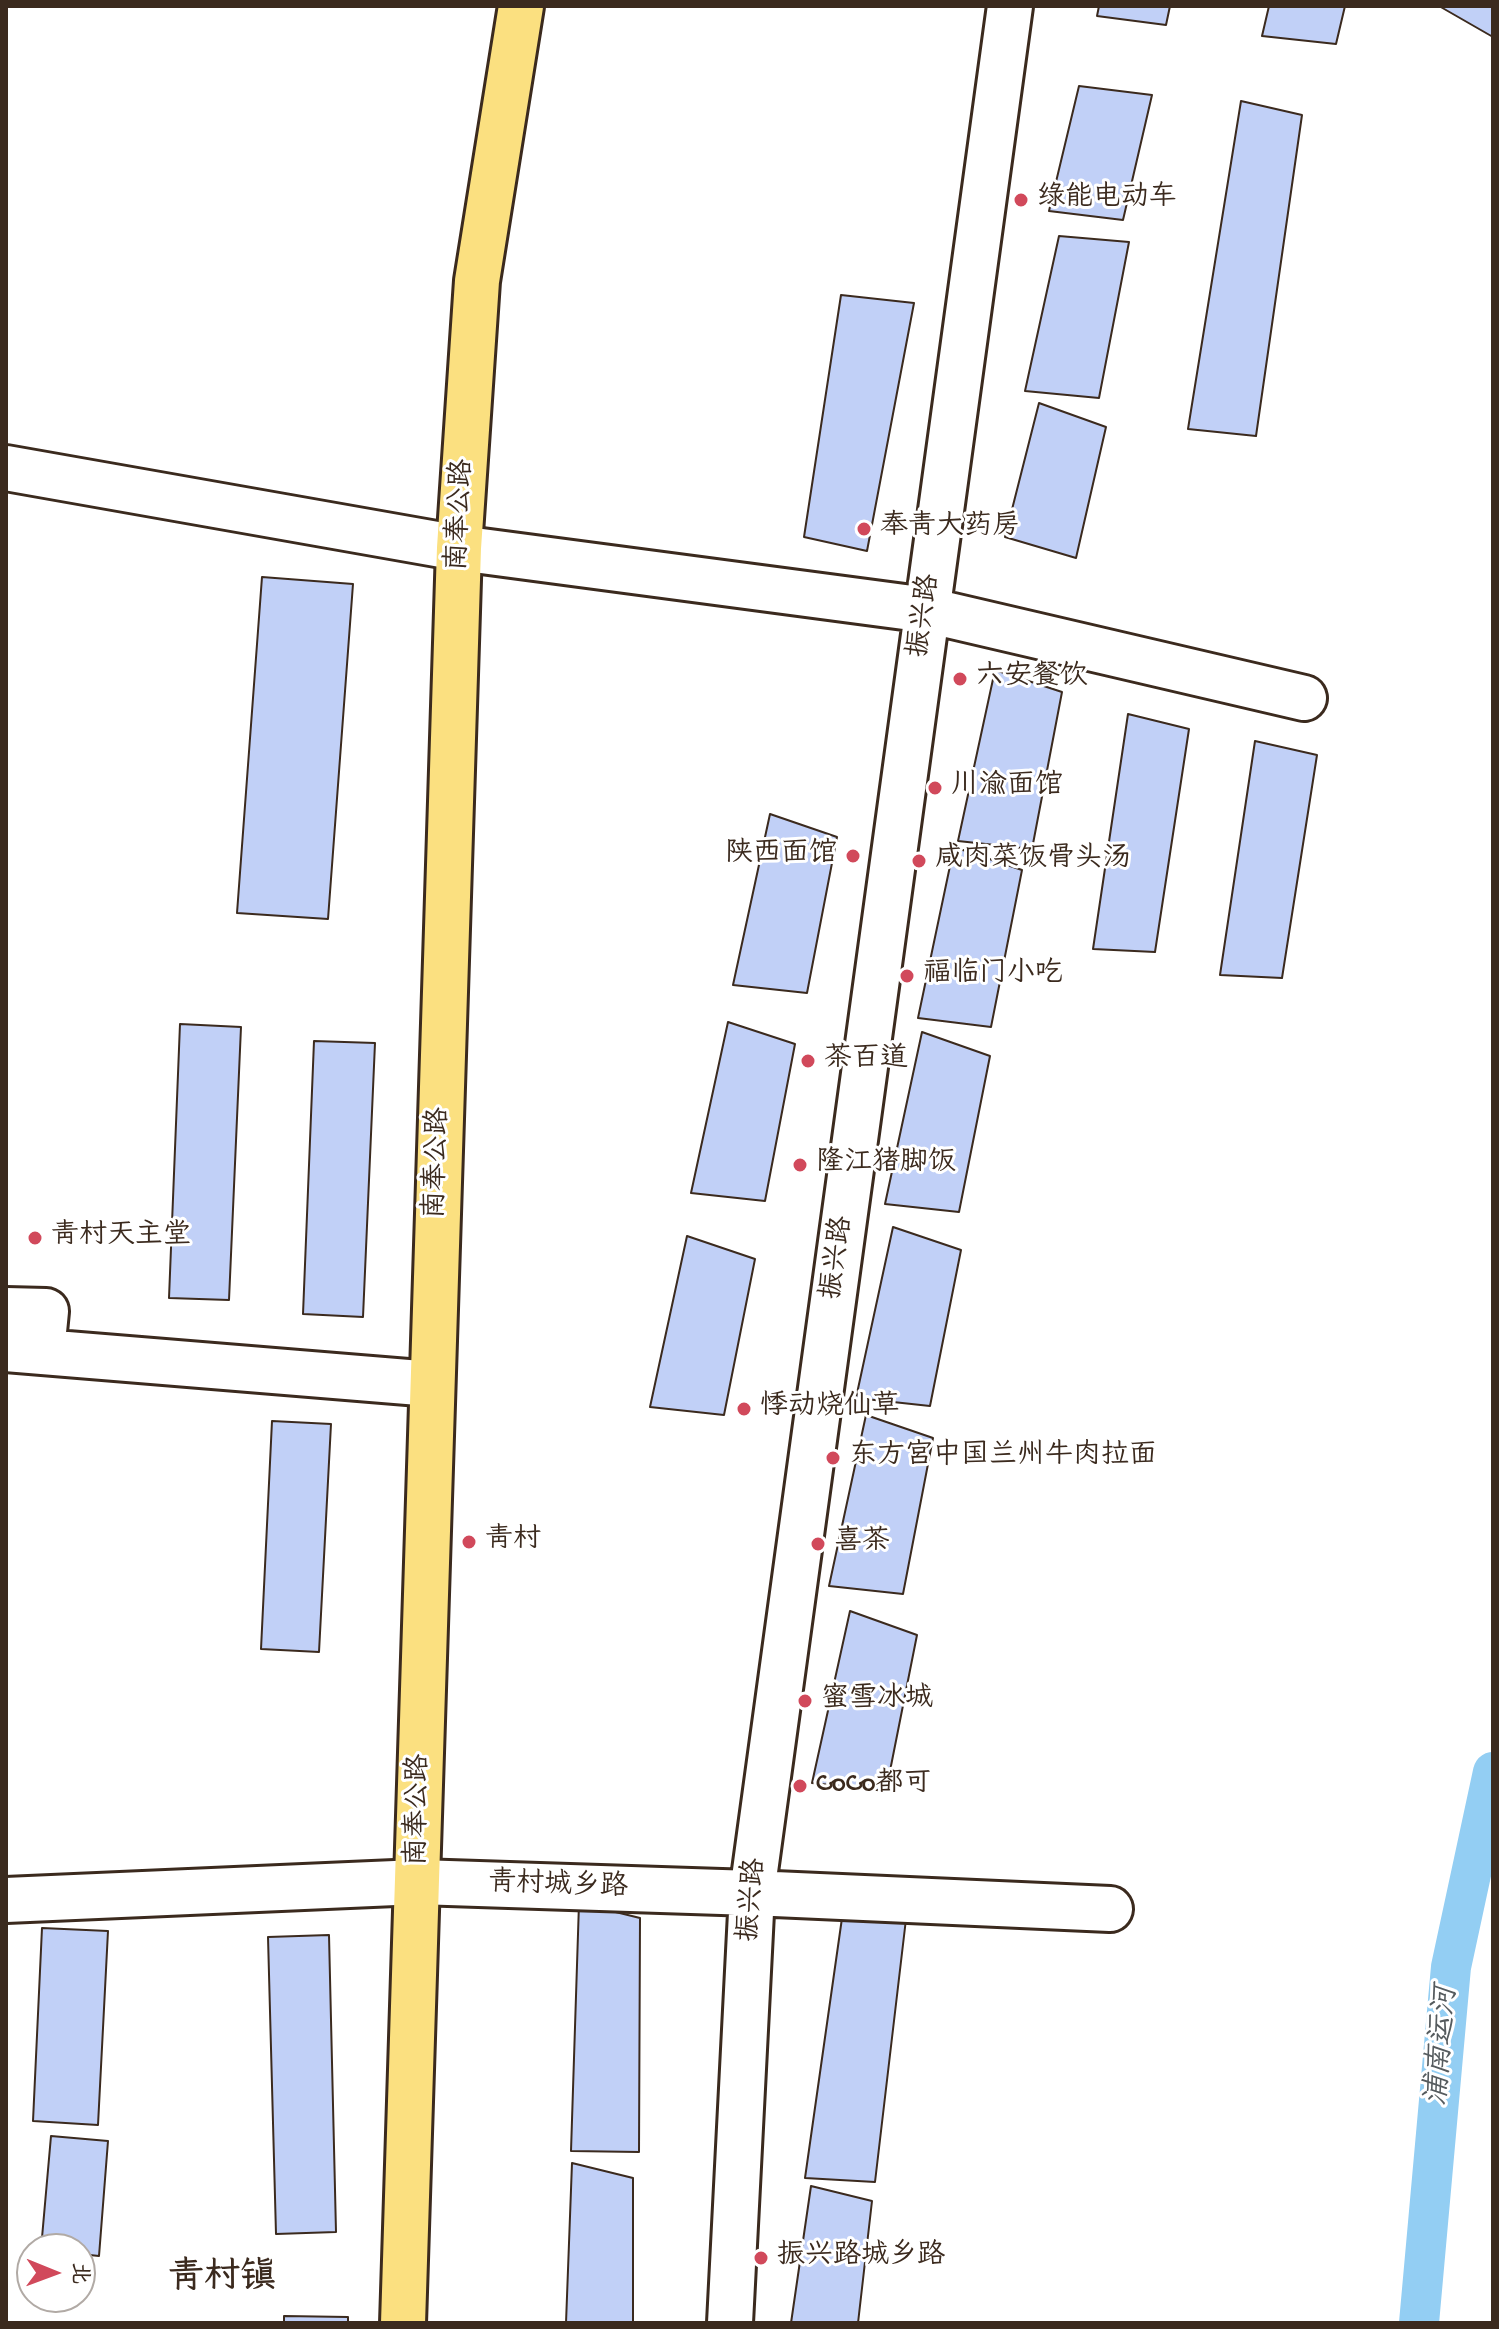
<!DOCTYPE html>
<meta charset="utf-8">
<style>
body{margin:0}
#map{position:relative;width:1499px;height:2329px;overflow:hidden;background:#fff;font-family:"Gochi Hand","LXGW WenKai TC",sans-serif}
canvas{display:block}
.frame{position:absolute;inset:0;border:8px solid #3b2a1e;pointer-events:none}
.north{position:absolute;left:16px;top:2233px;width:80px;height:80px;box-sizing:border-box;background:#fff;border:2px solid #b1aaa5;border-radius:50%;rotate:91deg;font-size:22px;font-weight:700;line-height:32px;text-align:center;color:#3b2a1e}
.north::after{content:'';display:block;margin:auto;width:28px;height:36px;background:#d1495b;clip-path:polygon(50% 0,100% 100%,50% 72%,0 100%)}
</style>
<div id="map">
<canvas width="1499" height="2329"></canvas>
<div class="frame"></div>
<div class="north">北</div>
</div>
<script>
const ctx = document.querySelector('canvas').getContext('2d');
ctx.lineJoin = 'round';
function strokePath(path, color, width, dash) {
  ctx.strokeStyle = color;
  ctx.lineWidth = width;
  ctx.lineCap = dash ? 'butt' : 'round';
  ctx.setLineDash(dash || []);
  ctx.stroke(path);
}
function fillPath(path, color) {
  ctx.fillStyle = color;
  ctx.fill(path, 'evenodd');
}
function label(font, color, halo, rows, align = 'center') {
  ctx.font = font + ' "Gochi Hand","LXGW WenKai TC",sans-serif';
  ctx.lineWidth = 6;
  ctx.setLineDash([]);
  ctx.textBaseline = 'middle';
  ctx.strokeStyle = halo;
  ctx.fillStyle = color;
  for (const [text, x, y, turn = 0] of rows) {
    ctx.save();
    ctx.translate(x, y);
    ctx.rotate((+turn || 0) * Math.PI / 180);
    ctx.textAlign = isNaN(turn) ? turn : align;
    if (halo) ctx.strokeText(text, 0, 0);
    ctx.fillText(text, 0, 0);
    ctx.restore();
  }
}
strokePath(new Path2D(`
 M1419,2323l32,-356 42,-195`), '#93cef3', 40);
const building = new Path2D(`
 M1099,6h71l-4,19 -69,-9z
 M1269,6h76l-9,38 -74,-8z
 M1439,6h54v31z
 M1079,86l73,9 -29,125 -74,-9z
 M1241,101l61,14 -46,321 -68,-7z
 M1059,236l70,6 -30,156 -74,-7z
 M841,295l73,8 -47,248 -63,-14z
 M1039,403l67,24 -30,131 -71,-21z
 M262,577l91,7 -25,335 -91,-6z
 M995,670l67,22 -30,157 -74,-8z
 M1128,714l61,15 -34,223 -62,-3z
 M1255,741l62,14 -35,223 -62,-3z
 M770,814l67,23 -30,156 -74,-8z
 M954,847l68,23 -31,157 -73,-9z
 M728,1022l67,22 -30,157 -74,-8z
 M180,1024l61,3 -12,273 -60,-2z
 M922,1032l68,24 -31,156 -74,-8z
 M314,1041l61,2 -12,274 -60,-3z
 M893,1227l68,23 -31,156 -74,-8z
 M687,1236l68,23 -31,156 -74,-8z
 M866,1415l67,23 -30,156 -74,-8z
 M272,1421l59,3 -12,228 -58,-3z
 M850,1611l67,24 -31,156 -74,-8z
 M579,1903l61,15 -1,234 -68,-1z
 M844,1904l62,15 -31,263 -70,-4z
 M42,1928l66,3 -10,194 -65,-4z
 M329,1935l7,297 -60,2 -8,-297z
 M51,2136l57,5 -9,115 -19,-2v-5h-39z
 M572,2163l61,15v145h-67z
 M811,2186l61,15 -14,122h-67z
 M284,2316l64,1v6h-64z`);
fillPath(building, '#c1d0f7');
strokePath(building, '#3b2a1e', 2);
const minor = new Path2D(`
 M6,468l453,80 468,62 377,88
 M6,1310l40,1 -4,41
 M6,1349l426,35
 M6,1900l412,-18 334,11 358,16
 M730,2323l22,-430 258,-1887`);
const major = new Path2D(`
 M403,2323l56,-1775 18,-267 44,-275`);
strokePath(minor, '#3b2a1e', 50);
strokePath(major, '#3b2a1e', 50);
strokePath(minor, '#fff', 44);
strokePath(major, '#fbe080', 44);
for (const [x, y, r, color] of [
 [1021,200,8,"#d1495b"],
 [864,529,8,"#d1495b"],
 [960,679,8,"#d1495b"],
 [935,788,8,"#d1495b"],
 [853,856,8,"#d1495b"],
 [919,861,8,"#d1495b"],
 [907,976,8,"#d1495b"],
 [808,1061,8,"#d1495b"],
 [800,1165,8,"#d1495b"],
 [35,1238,8,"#d1495b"],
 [744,1409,8,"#d1495b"],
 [833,1458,8,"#d1495b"],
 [469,1542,8,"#d1495b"],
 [818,1544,8,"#d1495b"],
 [805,1701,8,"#d1495b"],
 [800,1786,8,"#d1495b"],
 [761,2258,8,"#d1495b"]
]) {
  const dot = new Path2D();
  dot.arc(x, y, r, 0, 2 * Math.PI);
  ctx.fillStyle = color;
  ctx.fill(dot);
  strokePath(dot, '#fff', 3);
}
label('28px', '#3b2a1e', '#fff', [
 ["绿能电动车",1037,200],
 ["奉青大药房",880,529],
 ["六安餐饮",976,679],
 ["川渝面馆",951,788],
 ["陕西面馆",837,856,"right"],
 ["咸肉菜饭骨头汤",935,861],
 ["福临门小吃",923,976],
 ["茶百道",824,1061],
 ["隆江猪脚饭",816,1165],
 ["青村天主堂",51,1238],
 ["悸动烧仙草",760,1409],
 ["东方宫中国兰州牛肉拉面",849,1458],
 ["青村",485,1542],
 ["喜茶",834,1544],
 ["蜜雪冰城",821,1701],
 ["CoCo都可",816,1786],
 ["振兴路城乡路",777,2258]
], 'left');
label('28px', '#3b2a1e', '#fff', [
 ["南奉公路",462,515,-87],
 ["振兴路",926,616,-82],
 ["南奉公路",439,1163,-88],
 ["振兴路",839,1258,-82],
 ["南奉公路",420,1810,-89],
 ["青村城乡路",558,1887,2],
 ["振兴路",754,1900,-85]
]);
label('italic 30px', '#555b5e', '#fff', [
 ["浦南运河",1444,2046,-85]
]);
label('bold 36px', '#3b2a1e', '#fff', [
 ["青村镇",222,2280]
]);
</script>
